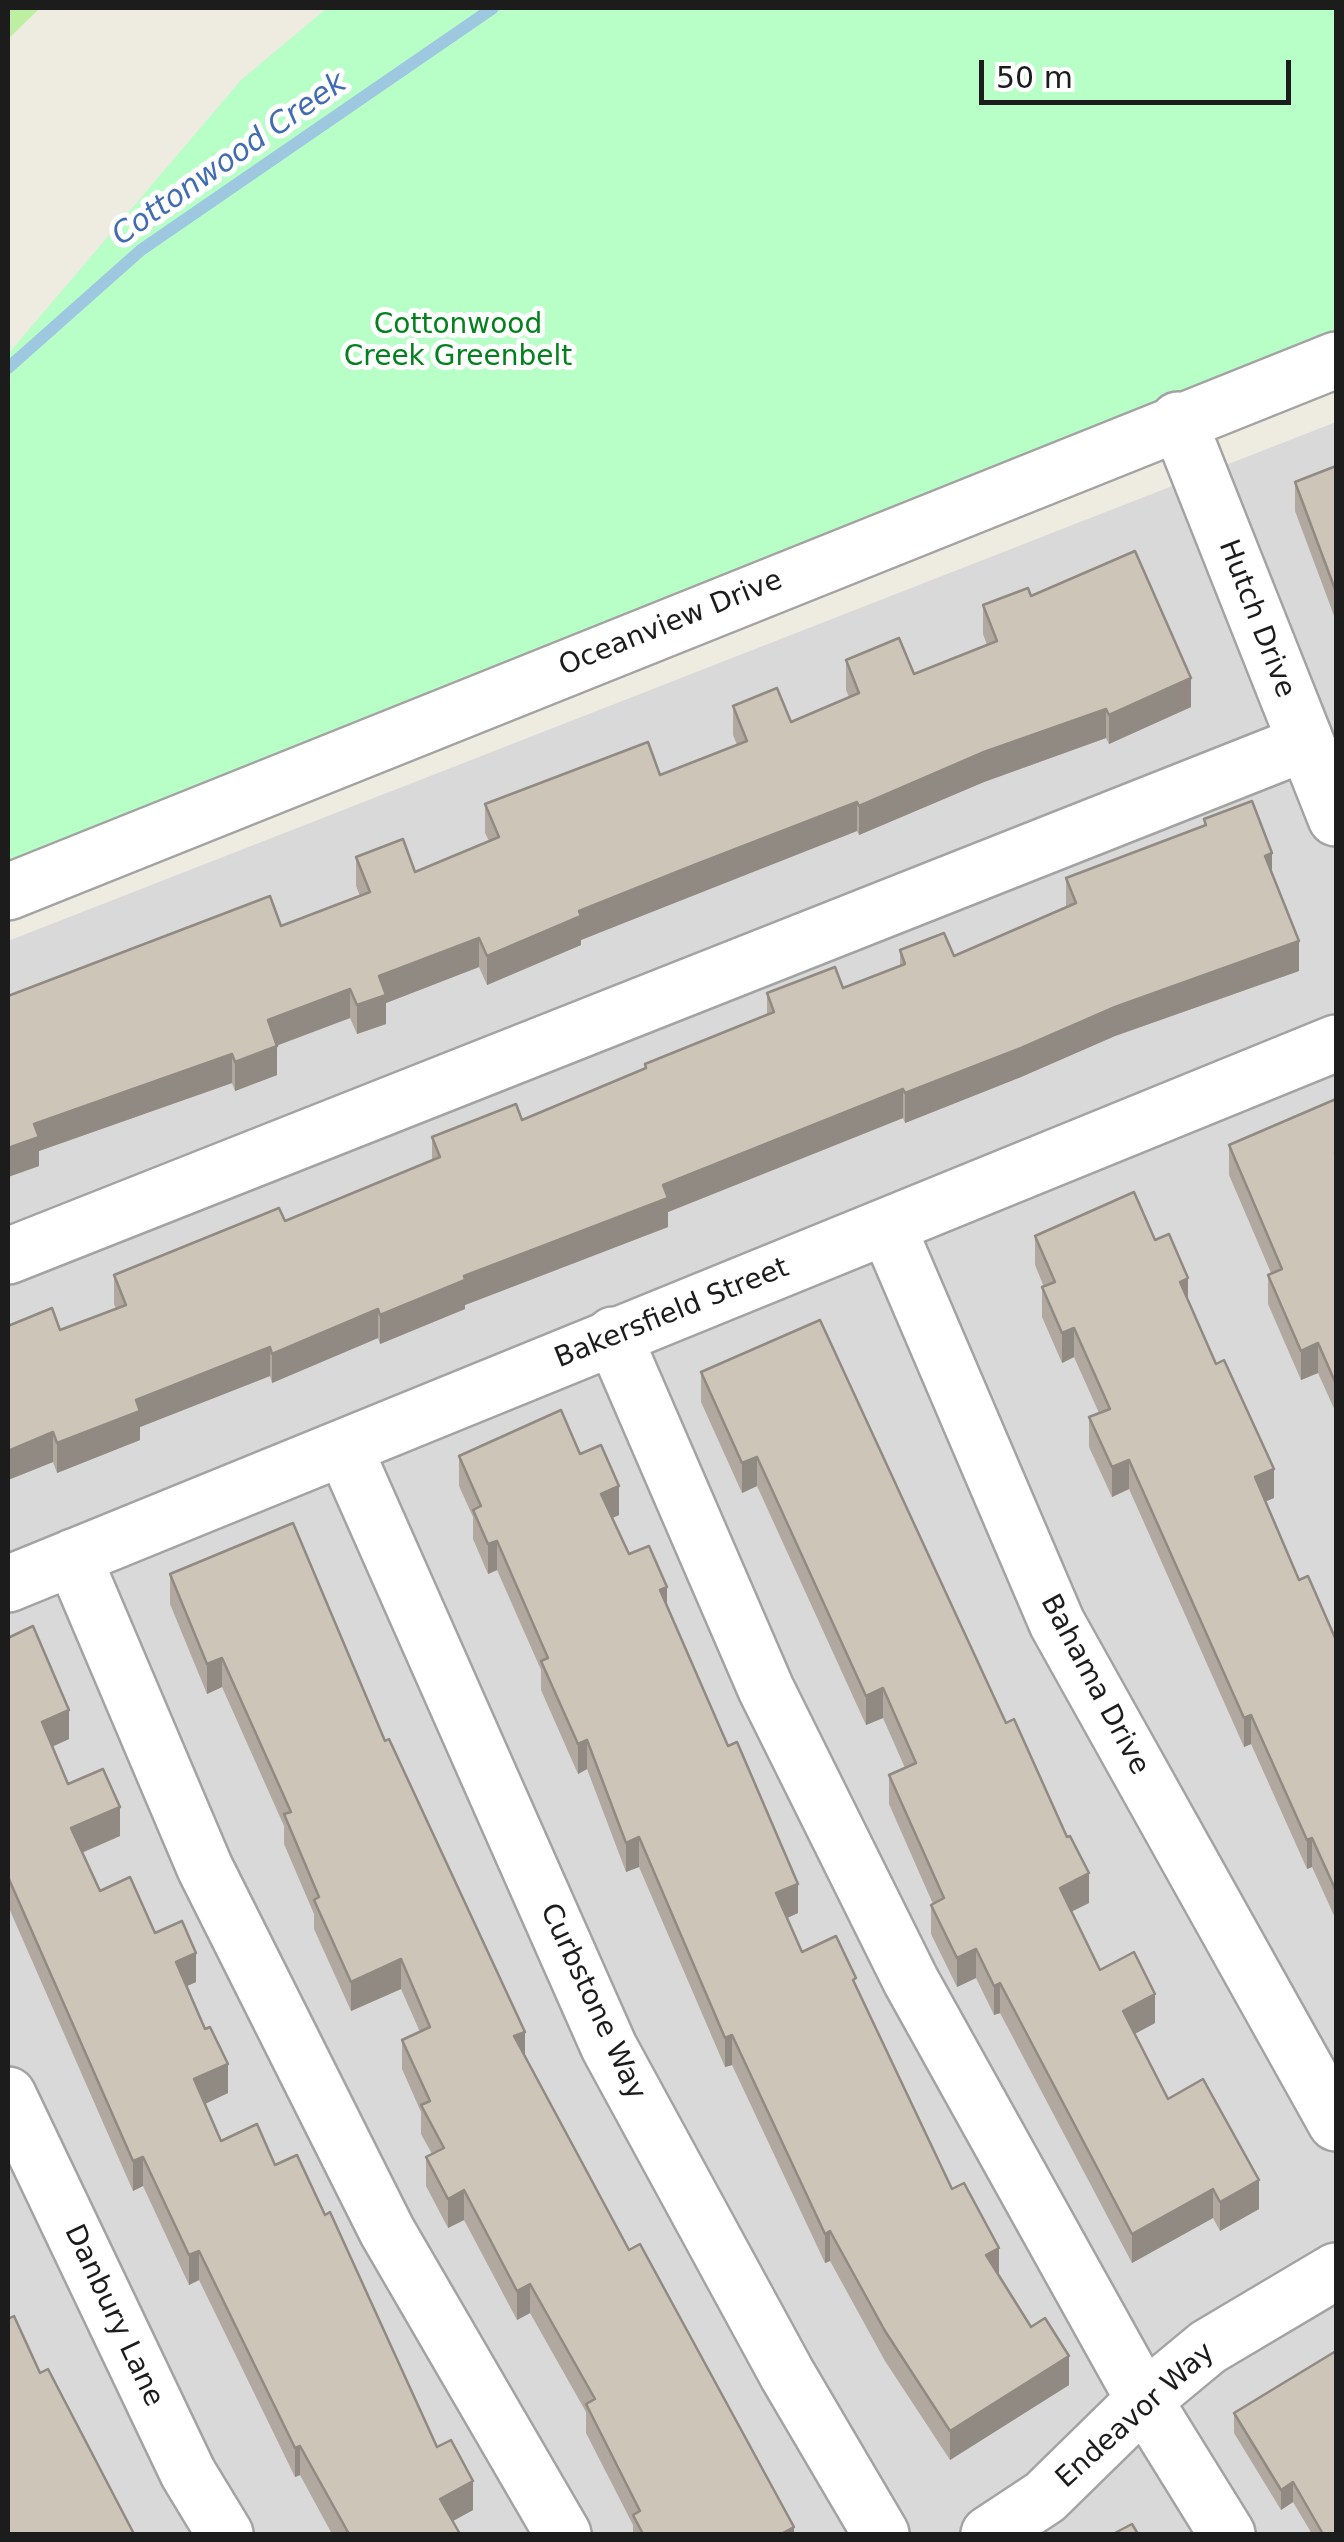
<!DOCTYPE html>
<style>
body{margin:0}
#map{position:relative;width:1344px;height:2542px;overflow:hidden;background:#eeebe0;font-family:"DejaVu Sans",sans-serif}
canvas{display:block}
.frame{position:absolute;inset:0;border:10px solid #1c1c1c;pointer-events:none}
.scale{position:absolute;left:979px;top:60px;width:312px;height:45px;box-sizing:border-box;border:5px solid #1c1c1c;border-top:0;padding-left:12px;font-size:30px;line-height:35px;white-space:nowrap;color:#1c1c1c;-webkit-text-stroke:8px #fff;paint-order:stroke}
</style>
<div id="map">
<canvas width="1344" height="2542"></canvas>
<div class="frame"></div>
<div class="scale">50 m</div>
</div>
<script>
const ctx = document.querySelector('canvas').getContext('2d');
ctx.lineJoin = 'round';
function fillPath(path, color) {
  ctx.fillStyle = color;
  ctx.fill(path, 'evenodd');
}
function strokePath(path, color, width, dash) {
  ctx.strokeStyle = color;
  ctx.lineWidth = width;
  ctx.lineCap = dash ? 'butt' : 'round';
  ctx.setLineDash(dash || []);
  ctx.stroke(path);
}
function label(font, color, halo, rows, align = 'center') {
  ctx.font = font + ' "DejaVu Sans",sans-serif';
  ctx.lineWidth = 10;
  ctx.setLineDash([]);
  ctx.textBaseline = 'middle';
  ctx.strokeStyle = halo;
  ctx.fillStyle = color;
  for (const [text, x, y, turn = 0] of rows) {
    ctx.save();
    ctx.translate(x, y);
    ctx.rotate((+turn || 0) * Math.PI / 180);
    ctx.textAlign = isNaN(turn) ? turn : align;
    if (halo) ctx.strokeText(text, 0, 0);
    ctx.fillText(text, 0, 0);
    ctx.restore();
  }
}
fillPath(new Path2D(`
 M1336,422v2112h-1328v-1593z`), '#dad9d9');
fillPath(new Path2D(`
 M8,8h32l-32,31z`), '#bdeea1');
fillPath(new Path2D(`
 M327,8h1009v367l-1328,491v-512l233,-274z`), '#b8fec7');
strokePath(new Path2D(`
 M8,368l133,-118 352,-242`), '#9dc8e0', 12);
const minor = new Path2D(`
 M1178,420l158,398
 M8,892l1328,-532
 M888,1228l169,395 279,500
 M8,1256l1297,-513
 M613,1335l153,354 145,292 233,419 83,134
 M344,1448l265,599 178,327 94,160
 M73,1557l132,311 182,363 176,303
 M8,1584l1328,-541
 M8,2095l180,378 37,61
 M989,2534l56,-37 99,-97 64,-53 128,-76`);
strokePath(minor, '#a3a3a3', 60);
strokePath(minor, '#fff', 55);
fillPath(new Path2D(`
 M1336,466v155l-41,-110v-29z
 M1031,596l160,111 -82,37 -3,-6 -122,44 -125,53 -2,-4 -163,63 -113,46v5l-94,40 -8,-18 -93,36v21l-29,10 -7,-16 -73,27v30l-42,16 -3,-8 -193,68v15l-31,11v-181l273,-70 79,-30 -4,-10v-29l59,15 74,-31 -4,-8v-29l175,-29 77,-30 -4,-10v-29l58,16 58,-25 -3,-7v-30l68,14 73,-29 -4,-11v-29z
 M1204,819l68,55 27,97 -184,65 -94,41 -116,46 -2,-5 -235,94v15l-203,78v4l-85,35 -2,-6 -106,45 -2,-7 -130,51v13l-83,33 -4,-11 -45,18 52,-150 56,-21 -2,-5v-29l171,-54 147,-60v-24l90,-17 123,-51v-5l122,-49v-22l76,-5 57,-22v-16l54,6 112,-49v-29l138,-52z
 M1336,1099v314l-18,-40 -17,7 -33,-76v-29l3,-2 -42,-98v-30z
 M1035,1236l120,4 33,62 86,196 -8,3 33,79 37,60v280l-24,-53 -5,2 -56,-125 -7,3 -115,-258 -17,8 -23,-50v-30l10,-4 -25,-56 -12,6 -20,-46v-30h2l-9,-22z
 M701,1372l388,531 -18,9 29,58 55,53 -20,11 33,65 91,110 -39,22 -7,-13 -81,45 -132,-250 -6,2 -18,-37 -19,9 -26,-53v-29l2,-1 -44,-100v-29l16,-7 -22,-50 -17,7 -109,-239 -15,7 -41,-91z
 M580,1454l39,61 -7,3 17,36 38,53 131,306 -11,5 15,34 54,35 96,202 47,87 70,109 -119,75 -65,-99 -55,-100 -5,2 -93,-198 -7,2 -86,-200 -13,5 -39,-103 -9,5 -37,-84v-20l-44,-100 -9,4 -15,-35v-22l-14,-31v-30z
 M170,1574l215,167 140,315 104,194 165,284h-161v-9l-47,-92v-21l-56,-99 -13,7 -53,-100 -16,8 -22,-42v-29l6,-3 -11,-20v-22l-19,-43v-29l18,-8 -19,-43 -50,22 -37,-82v-15l-30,-70v-18l-62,-139 -15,7 -37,-90z
 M8,1638l61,101 -17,8 16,37 52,52 -38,17 18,38 55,42 41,49 -9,4 41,107 -23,11 16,37 54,24 198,345 -20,11 7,13h-128l-32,-59 -5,2 -96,-197 -10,5 -46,-99 -10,5 -125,-285z
 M1234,2413l102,121h-24l-19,-32 -12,8 -47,-77z`), '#b1a99f');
fillPath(new Path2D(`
 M1191,678v29l-82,37v-29z
 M1106,709v29l-122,44 -125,53v-29l125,-54z
 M857,802v29l-276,109v5l-94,40v-29l92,-45z
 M1272,853v29l-7,-26z
 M479,938v29l-93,36v21l-29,10v-29l22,-29z
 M1299,941v30l-184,65 -94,41 -116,46v-30l210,-86z
 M350,989v29l-82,31v-29z
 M277,1046v29l-42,16v-29z
 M232,1054v29l-193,68v15l-31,11v-29l26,-24z
 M903,1089v29l-235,94v15l-203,78v4l-85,35v-29l283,-130z
 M1188,1278v29l-8,-25z
 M378,1309v29l-106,45v-29z
 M1074,1328v29l-12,6v-30z
 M1318,1343v30l-17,7v-29z
 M270,1347v29l-130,51v13l-83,33v-30l79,-43z
 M53,1432v30l-45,18v-29z
 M757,1457v29l-15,7v-30z
 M1129,1460v29l-17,8v-30z
 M1274,1469v29l-19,8v-29z
 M619,1486v29l-18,8v-29z
 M497,1541v29l-9,4v-30z
 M667,1587v29l-7,-26z
 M222,1658v29l-15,7v-30z
 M883,1688v30l-17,7v-29z
 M69,1710v29l-27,12v-29z
 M1251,1715v29l-7,3v-29z
 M587,1740v29l-9,5v-30z
 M120,1807v29l-49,21v-29z
 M639,1837v30l-13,5v-29z
 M1312,1838v29l-5,2v-29z
 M1089,1873v30l-29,14v-29z
 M798,1884v29l-22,10v-30z
 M976,1949v29l-19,9v-29z
 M196,1953v29l-20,9v-29z
 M401,1959v30l-50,22v-29z
 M1000,1983v30l-6,2v-29z
 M1155,1994v29l-32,17v-29z
 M525,2032v29l-11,-25z
 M732,2035v30l-7,2v-29z
 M228,2064v29l-34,16v-30z
 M143,2157v29l-10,5v-30z
 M1259,2180v29l-39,22v-29z
 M1213,2189v29l-81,45v-29z
 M464,2190v30l-16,8v-29z
 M830,2231v30l-5,2v-29z
 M999,2248v30l-13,-23z
 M199,2251v29l-10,5v-30z
 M530,2284v29l-13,7v-29z
 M1069,2356v29l-119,75v-29z
 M300,2446v29l-5,2v-29z
 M473,2481v29l-33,18v-29z
 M1293,2482v20l-12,8v-20z
 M794,2527v7h-13z`), '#908a82');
const building = new Path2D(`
 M1336,466v126l-41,-110z
 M1135,551l56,127 -82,37 -3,-6 -122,43 -125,54 -2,-4 -163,63 -115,46 2,5 -94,40 -8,-18 -100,38 7,19 -29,10 -7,-16 -82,31 9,26 -42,16 -3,-8 -198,70 5,13 -31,11v-152l262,-100 11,30 89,-34 -14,-35 47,-18 12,33 84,-35 -14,-33 163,-62 12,33 87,-34 -14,-35 44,-18 14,34 68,-29 -13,-33 53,-22 15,36 83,-33 -14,-36 45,-17 3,8z
 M1252,801l20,52 -7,3 34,85 -184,66 -94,41 -116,45 -2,-4 -240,96 5,13 -204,78 1,4 -85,35 -2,-6 -106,45 -2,-7 -134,53 4,11 -83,32 -4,-11 -45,19v-125l44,-18 8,22 66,-25 -12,-30 165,-67 6,13 155,-64 -8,-20 84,-33 6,16 124,-52 -1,-4 129,-52 -7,-19 68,-26 8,21 62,-24 -5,-14 44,-17 10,23 122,-53 -10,-25 140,-53 -2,-6z
 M1336,1099v54h-1l1,3v228l-18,-41 -17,8 -33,-76 14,-6 -53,-124z
 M1134,1192l21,48 14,-6 19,44 -8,4 36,82 8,-4 50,109 -19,8 44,103 9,-4 28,64v251l-24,-53 -5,2 -56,-125 -7,3 -115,-258 -17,7 -23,-50 21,-8 -36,-81 -12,5 -20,-46 13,-5 -20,-46z
 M820,1320l186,403 8,-4 53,118 3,-1 19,37 -29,15 40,82 34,-18 21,42 -32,17 45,88 35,-20 56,101 -39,22 -7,-13 -81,45 -132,-251 -6,3 -18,-37 -19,9 -26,-53 13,-7 -55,-123 27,-12 -33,-75 -17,8 -109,-239 -15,6 -41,-91z
 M561,1410l19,44 21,-9 18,41 -18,8 28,60 20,-8 18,41 -7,3 68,156 9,-4 61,142 -22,9 26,59 34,-16 20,42 -3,2 99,209 12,-6 35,65 -13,7 45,72 14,-9 24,38 -119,75 -65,-100 -55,-100 -5,3 -93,-199 -7,3 -86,-201 -13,6 -39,-103 -9,4 -37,-83 7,-3 -51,-117 -9,3 -15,-34 8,-4 -22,-50z
 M293,1523l92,218 4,-2 136,293 -11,4 115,214 11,-6 154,283 -13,7h-138l-10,-19 7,-4 -54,-107 9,-5 -65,-115 -13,7 -53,-101 -16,9 -22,-42 18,-9 -23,-43 9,-4 -28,-61 28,-13 -29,-68 -50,23 -37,-82 5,-3 -35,-83 7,-2 -69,-154 -15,6 -37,-90z
 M33,1626l36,84 -27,12 26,62 35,-15 17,38 -49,21 29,63 30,-14 25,56 27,-12 14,32 -20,9 29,67 5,-2 18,37 -34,15 27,62 36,-17 18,41 22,-10 28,60 5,-3 107,235 14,-7 22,41 -33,18 20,35h-111l-49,-88 -5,2 -96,-197 -10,4 -46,-98 -10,4 -125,-284v-239z
 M14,2316l26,57 8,-4 86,165h-126v-215z
 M1336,2351v183h-13l-30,-52 -12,8 -47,-77z
 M1132,2524l6,10h-25z`);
fillPath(building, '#cec5b9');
strokePath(building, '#908a82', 2.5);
label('28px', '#03811d', '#fff', [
 ["Cottonwood",458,326],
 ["Creek Greenbelt",458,358]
]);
label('28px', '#1c1c1c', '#fff', [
 ["Hutch Drive",1256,619,69],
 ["Oceanview Drive",671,624,-22],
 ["Bakersfield Street",672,1314,-22],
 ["Bahama Drive",1094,1685,62],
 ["Curbstone Way",592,2002,65],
 ["Danbury Lane",113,2316,65],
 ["Endeavor Way",1136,2416,-42]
]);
label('italic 30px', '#416bb2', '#fff', [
 ["Cottonwood Creek",230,160,-35]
]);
</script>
